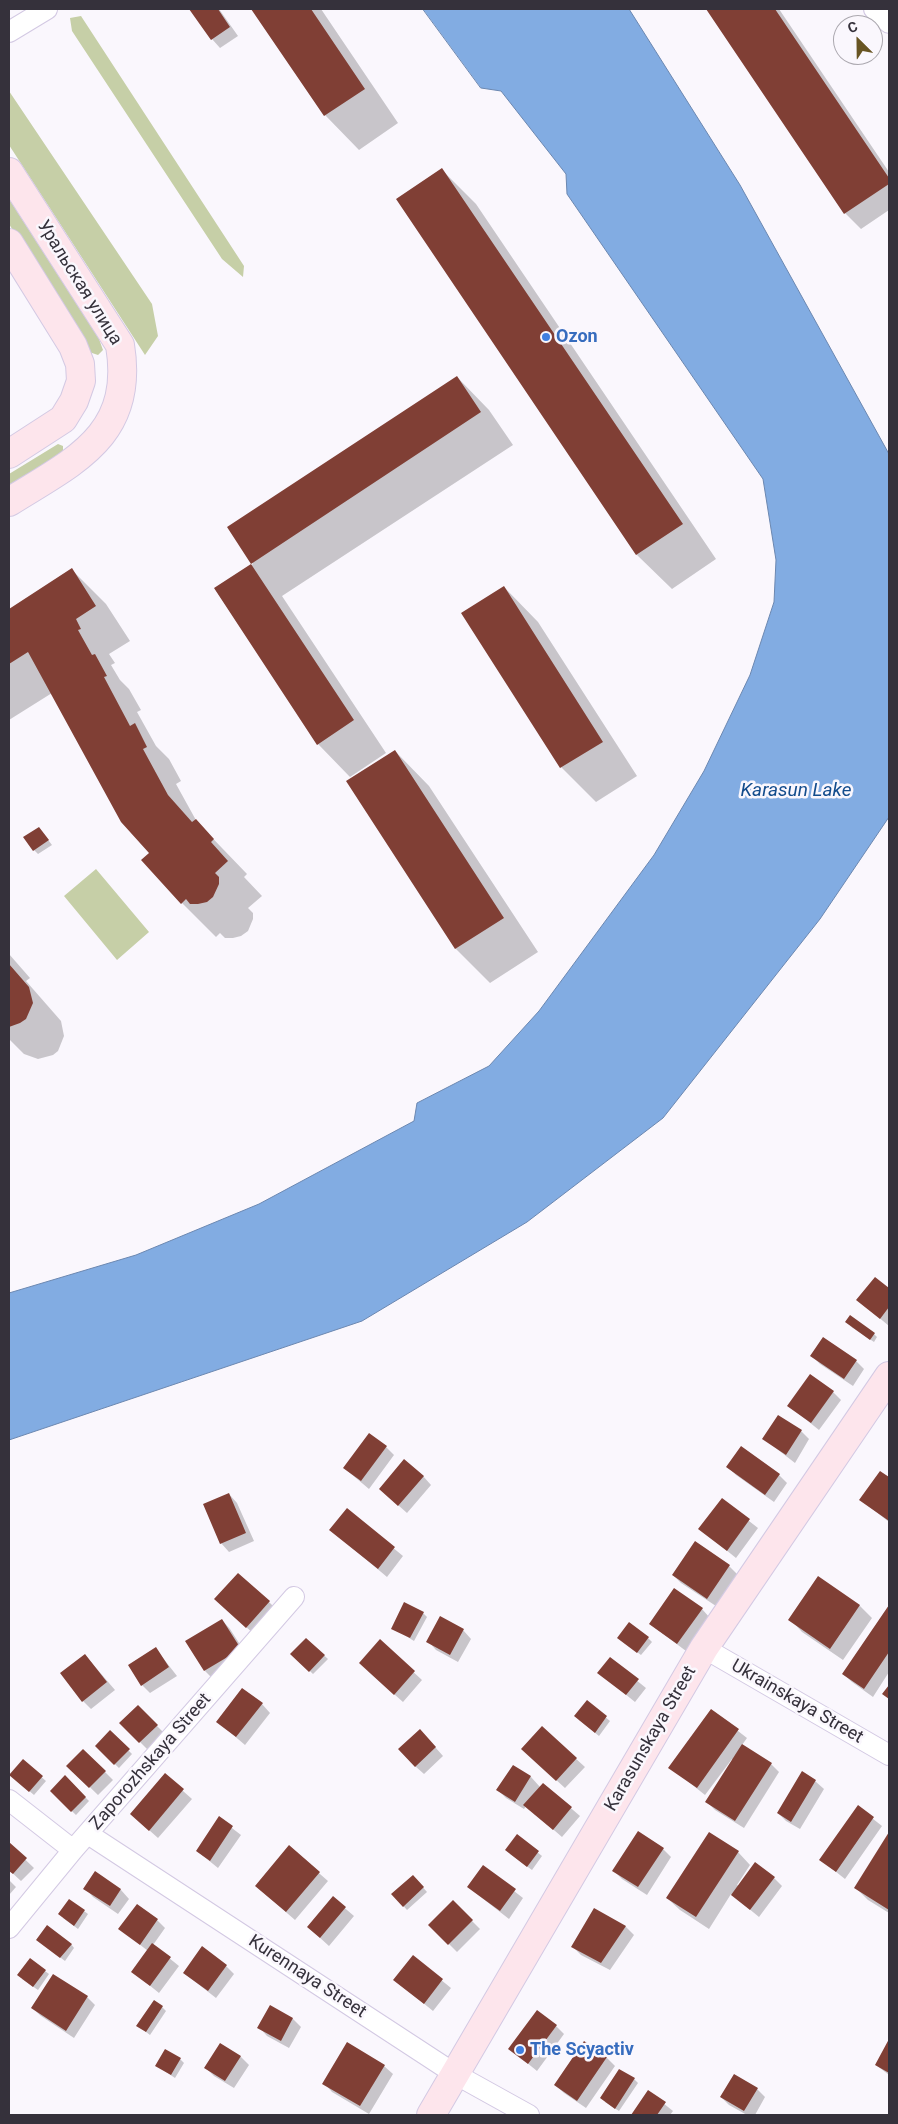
<!DOCTYPE html>
<meta charset="utf-8">
<style>
body{margin:0}
#map{position:relative;width:898px;height:2124px;overflow:hidden;background:#faf7fd;font-family:Roboto,sans-serif}
canvas{display:block}
.frame{position:absolute;inset:0;border:10px solid #35313b;pointer-events:none}
.north{position:absolute;left:833px;top:15px;width:50px;height:50px;box-sizing:border-box;background:#faf7fd;border:1px solid #aba8af;border-radius:50%;rotate:337deg;font-size:14px;font-weight:700;line-height:20px;text-align:center;color:#35313b}
.north::after{content:'';display:block;margin:auto;width:18px;height:22px;background:#685523;clip-path:polygon(50% 0,100% 100%,50% 72%,0 100%)}
</style>
<div id="map">
<canvas width="898" height="2124"></canvas>
<div class="frame"></div>
<div class="north">С</div>
</div>
<script>
const ctx = document.querySelector('canvas').getContext('2d');
ctx.lineJoin = 'round';
function fillPath(path, color) {
  ctx.fillStyle = color;
  ctx.fill(path, 'evenodd');
}
function strokePath(path, color, width, dash) {
  ctx.strokeStyle = color;
  ctx.lineWidth = width;
  ctx.lineCap = dash ? 'butt' : 'round';
  ctx.setLineDash(dash || []);
  ctx.stroke(path);
}
function label(font, color, halo, rows, align = 'center') {
  ctx.font = font + ' Roboto,sans-serif';
  ctx.lineWidth = 5;
  ctx.setLineDash([]);
  ctx.textBaseline = 'middle';
  ctx.strokeStyle = halo;
  ctx.fillStyle = color;
  for (const [text, x, y, turn = 0] of rows) {
    ctx.save();
    ctx.translate(x, y);
    ctx.rotate((+turn || 0) * Math.PI / 180);
    ctx.textAlign = isNaN(turn) ? turn : align;
    if (halo) ctx.strokeText(text, 0, 0);
    ctx.fillText(text, 0, 0);
    ctx.restore();
  }
}
fillPath(new Path2D(`
 M81,16l163,250 -1,11 -21,-18 -150,-228 -2,-13z
 M9,91l143,213 6,32 -13,19 -136,-210z
 M9,199l90,140 4,11 -5,5 -9,-3 -80,-128z
 M58,444l5,2v9l-54,34v-15z
 M96,869l53,63 -32,28 -53,-64z`), '#c6cfa7');
const water = new Path2D(`
 M423,9h206l111,176 149,269v363l-69,102 -157,199 -136,104 -165,99 -353,119v-147l127,-38 123,-51 155,-83 3,-18 72,-37 50,-55 115,-156 50,-84 46,-96 24,-73 2,-42 -13,-81 -196,-285 -1,-20 -65,-83 -20,-3z`);
fillPath(water, '#82ace2');
strokePath(water, '#6b87b0', 1);
fillPath(new Path2D(`
 M191,9h28l19,27 -18,12 -8,-9z
 M253,9h68l77,114 -39,27 -34,-35z
 M707,9h72l110,163v38l-28,19 -16,-16z
 M442,170l34,34 240,355 -44,30 -35,-34 -239,-356z
 M457,377l32,33 24,35 -231,151 104,157 -36,24 -32,-33 -103,-155 38,-25 -24,-37z
 M72,570l34,34 24,37 -21,13 6,9 -4,2 9,15 9,9 12,21 -4,2 19,34 13,13 12,22 -5,3 21,38 50,52 -3,3 18,19 -14,12 5,5v6l-5,12 -7,5 -8,2h-8l-5,-5 -4,4 -34,-34 -130,-210 -43,27v-110z
 M504,587l34,35 99,154 -41,26 -35,-35 -99,-154z
 M395,751l34,35 109,166 -48,31 -34,-34 -108,-168z
 M39,828l13,17 -14,9 -4,-4z
 M9,954l21,24 -4,3 35,40 3,15 -6,15 -5,4 -15,4 -14,-5 -15,-15z
 M875,1278l14,11v37l-31,-26z
 M850,1326l24,8 3,3 -3,5z
 M812,1356l44,5 8,8 -11,17 -33,-22z
 M833,1392l8,8 -22,30 -30,-24z
 M801,1431l8,8 -14,24 -31,-24z
 M386,1447l8,8 -25,34 -25,-21z
 M728,1467l51,8 8,8 -13,19 -38,-27z
 M880,1473l9,6v43l-28,-22z
 M423,1476l8,9 -24,28 -18,-16z
 M229,1494l8,9 17,38 -25,11 -8,-9z
 M722,1500l36,28 -22,30 -36,-29z
 M347,1510l56,46 -16,21 -56,-47z
 M695,1543l34,23 8,8 -21,32 -35,-23 -8,-8z
 M818,1578l42,28 12,12 -29,42 -41,-28 -12,-13z
 M269,1602l8,8 -22,25 -31,-28z
 M889,1607v65l-16,25 -21,-15 -9,-8z
 M702,1609l8,9 -24,33 -36,-27z
 M423,1613l4,4 -13,24 -21,-13z
 M441,1618l22,12 8,9 -13,23 -22,-12 -8,-9z
 M222,1620l8,9 18,28 -35,22 -8,-8z
 M648,1638l4,4 -11,13 -18,-13z
 M306,1639l22,20 -15,15 -21,-20z
 M380,1641l42,39 -19,22 -35,-31z
 M156,1649l21,27 -27,17 -8,-8 -13,-19z
 M85,1655l30,35 -24,19 -8,-8z
 M610,1659l36,29 -11,14 -36,-29z
 M587,1702l23,19 -11,15 -20,-16z
 M262,1704l8,9 -25,32 -27,-23z
 M138,1707l27,27 -17,16 -27,-27z
 M711,1710l36,28 -5,7 29,19 8,8 -35,56 -29,-18 -8,-8 26,-42 -1,-1 -27,36 -35,-28z
 M542,1728l43,39 -20,21 -34,-31z
 M110,1732l22,22 -13,14 -23,-22z
 M428,1739l15,17 -19,18 -9,-8z
 M83,1750l30,30 -15,15 -30,-29z
 M23,1761l23,20 -12,14 -19,-16z
 M513,1766l18,11 9,10 3,-3 37,32 -18,21 -36,-31 -2,3 -18,-11 -8,-8z
 M165,1775l27,24 -34,39 -18,-16z
 M65,1777l24,24 -13,14 -25,-24z
 M815,1781l9,8 -24,40 -14,-8 -8,-8z
 M858,1807l24,19 -37,53 -24,-19z
 M219,1818l22,17 -23,33 -21,-17z
 M889,1834v79l-21,-13 -12,-12z
 M517,1836l25,20 -10,14 -22,-16z
 M9,1844l25,24 -13,13 -12,-11z
 M289,1847l39,34 -33,39 -30,-26z
 M663,1849l8,8 -24,38 -25,-16 -8,-8z
 M738,1852l12,13 -13,20 2,1 35,-8 8,8 -23,31 -28,-23 -22,35 -29,-19 -13,-12z
 M483,1867l40,31 -14,21 -41,-32z
 M95,1873l26,17 8,9 -11,15 -25,-17 -8,-9z
 M413,1876l14,16 -20,18 -14,-16z
 M9,1880l7,7 -7,8z
 M333,1898l21,18 -25,30 -21,-19z
 M453,1902l27,27 -23,23 -27,-27z
 M594,1910l32,17 8,8 -24,35 -29,-15 -8,-8z
 M84,1911l4,3 -10,15 -15,-11z
 M157,1920l8,8 -12,17 26,21 -20,27 -26,-21 15,-21 -28,-22z
 M41,1943l30,1 3,4 -9,13z
 M413,1957l38,31 -18,23 -38,-31z
 M226,1966l8,8 -18,24 -32,-25z
 M45,1971l4,3 -11,16 -16,-11z
 M87,1997l8,8 -21,33 -33,-22 -9,-8z
 M270,2006l23,13 8,8 -12,21 -22,-12 -8,-9z
 M162,2007l4,4 -16,24 -12,-9z
 M556,2026l8,8 -27,37 -27,-22z
 M584,2042l23,16 8,8 -29,42 -22,-15 -9,-8z
 M889,2042v33l-13,-10z
 M220,2044l21,13 8,8 -15,23 -20,-12 -8,-8z
 M347,2044l37,22 9,8 -24,40 -37,-22 -8,-9z
 M180,2059l4,4 -9,15 -18,-12z
 M634,2079l4,4 -19,28 -14,-9z
 M757,2089l8,8 -10,18h-8l-18,-10 -8,-8z
 M648,2091l25,20 -3,4h-38z`), '#0003');
fillPath(new Path2D(`
 M189,9h29l12,18 -19,13z
 M251,9h60l54,80 -41,27z
 M706,9h69l114,169v6l-45,30z
 M442,168l241,356 -47,31 -240,-356z
 M457,376l24,36 -230,152 -24,-37z
 M251,564l103,156 -37,25 -103,-157z
 M72,568l24,38 -20,13 5,10 -3,1 14,25 3,-1 12,22 -3,1 26,49 5,-3 12,24 -4,2 25,46 24,27 4,-3 18,20 -3,3 17,19 -13,12 4,4v7l-6,13 -6,5 -9,2h-8l-4,-5 -5,5 -40,-44 8,-7 -28,-31 -93,-170 -19,12v-55z
 M504,586l99,156 -43,26 -99,-155z
 M395,750l109,168 -49,31 -109,-168z
 M39,827l10,13 -16,11 -10,-14z
 M9,964l20,23 4,16 -7,16 -6,4 -11,4z
 M875,1277l14,11v19l-9,12 -24,-19z
 M850,1315l25,18 -5,7 -25,-18z
 M823,1337l34,23 -13,19 -34,-23z
 M810,1374l24,17 -23,32 -24,-17z
 M778,1415l24,15 -16,25 -24,-16z
 M369,1433l18,13 -26,35 -18,-13z
 M741,1446l39,28 -15,21 -39,-28z
 M404,1459l20,17 -26,30 -19,-17z
 M880,1471l9,6v44l-30,-21z
 M229,1493l17,40 -26,11 -17,-40z
 M722,1498l28,21 -23,32 -29,-22z
 M347,1508l48,39 -17,22 -49,-39z
 M695,1541l35,24 -23,34 -35,-24z
 M238,1573l32,28 -24,27 -32,-29z
 M818,1576l42,29 -30,44 -42,-29z
 M674,1588l29,20 -26,36 -28,-20z
 M404,1602l20,10 -14,26 -19,-9z
 M889,1605v47l-25,37 -22,-15z
 M440,1616l24,13 -14,26 -24,-13z
 M222,1619l19,30 -37,22 -19,-30z
 M629,1622l20,15 -12,16 -20,-15z
 M306,1638l19,17 -16,17 -19,-18z
 M380,1639l35,32 -21,24 -35,-32z
 M156,1647l13,20 -28,19 -13,-21z
 M85,1654l22,28 -25,20 -22,-29z
 M610,1657l29,22 -13,16 -29,-22z
 M889,1685v14l-7,-5z
 M242,1688l21,15 -27,34 -20,-15z
 M587,1700l20,16 -12,17 -21,-17z
 M138,1705l20,20 -19,18 -20,-20z
 M711,1709l28,20 -42,59 -29,-20z
 M542,1726l35,32 -21,23 -35,-32z
 M420,1729l16,18 -21,20 -17,-18z
 M110,1730l20,19 -16,16 -19,-19z
 M742,1744l30,19 -37,58 -30,-19z
 M83,1749l23,22 -17,17 -23,-22z
 M23,1759l20,17 -14,16 -20,-17z
 M513,1765l18,11 -16,26 -19,-12z
 M802,1771l14,9 -25,42 -14,-9z
 M165,1773l19,16 -35,42 -19,-17z
 M65,1775l21,22 -15,15 -21,-21z
 M543,1783l29,24 -19,23 -30,-25z
 M858,1805l16,12 -38,55 -17,-12z
 M219,1816l14,10 -23,35 -14,-10z
 M638,1831l26,17 -26,39 -26,-16z
 M709,1832l30,19 -43,66 -30,-19z
 M889,1832v78l-35,-22z
 M517,1834l22,17 -12,16 -22,-17z
 M9,1842l18,16 -14,16 -4,-3z
 M289,1845l31,27 -34,40 -31,-26z
 M755,1862l20,15 -25,33 -19,-15z
 M483,1865l33,24 -16,22 -33,-24z
 M95,1871l26,18 -11,17 -27,-17z
 M413,1875l11,12 -21,20 -12,-13z
 M333,1896l13,11 -26,31 -13,-11z
 M69,1899l16,11 -11,16 -16,-12z
 M453,1900l20,20 -25,25 -20,-20z
 M137,1904l21,15 -18,26 -22,-16z
 M594,1908l32,18 -25,37 -30,-16z
 M47,1925l25,19 -12,14 -24,-18z
 M152,1943l19,14 -21,29 -19,-14z
 M202,1946l25,19 -19,26 -25,-18z
 M413,1955l30,24 -19,25 -31,-24z
 M30,1958l16,12 -13,17 -16,-12z
 M53,1974l35,22 -22,35 -35,-23z
 M154,2000l9,6 -17,26 -10,-6z
 M270,2005l23,13 -12,23 -24,-13z
 M537,2010l20,15 -29,39 -20,-15z
 M889,2039v34l-14,-8z
 M584,2041l23,16 -30,44 -23,-16z
 M347,2042l38,23 -25,41 -38,-22z
 M220,2043l21,13 -16,25 -21,-13z
 M165,2049l16,9 -10,17 -16,-9z
 M619,2069l16,9 -20,31 -15,-11z
 M734,2074l24,14 -14,23 -24,-14z
 M648,2090l18,12 -9,13h-26z`), '#803f35');
const street = new Path2D(`
 M874,9l15,14
 M9,32l38,-23
 M704,1648l185,107
 M9,1800l64,50
 M88,1834l367,240 74,41
 M9,1928l64,-78 221,-253`);
const secondary = new Path2D(`
 M9,172l111,173c15,91 -46,116 -111,157
 M9,243l64,103 7,18 1,17 -7,20 -11,18 -54,35
 M431,2115l273,-467 185,-272`);
strokePath(street, '#d3c9e3', 22);
strokePath(secondary, '#d3c9e3', 30);
strokePath(street, '#fff', 20);
strokePath(secondary, '#fde5ec', 28);
for (const [x, y, r, color] of [
 [546,337,5,"#3f7fe0"],
 [520,2050,5,"#3f7fe0"]
]) {
  const dot = new Path2D();
  dot.arc(x, y, r, 0, 2 * Math.PI);
  ctx.fillStyle = color;
  ctx.fill(dot);
  strokePath(dot, '#faf7fd', 2);
}
label('18px', '#35313b', '#faf7fd', [
 ["Уральская улица",79,283,58],
 ["Ukrainskaya Street",797,1702,30],
 ["Karasunskaya Street",651,1739,-60],
 ["Zaporozhskaya Street",151,1762,-49],
 ["Kurennaya Street",307,1977,33]
]);
label('bold 18px', '#366cbe', '#faf7fd', [
 ["Ozon",556,337],
 ["The Scyactiv",530,2050]
], 'left');
label('italic 19px', '#134c8c', '#faf7fd', [
 ["Karasun Lake",796,791]
]);
</script>
